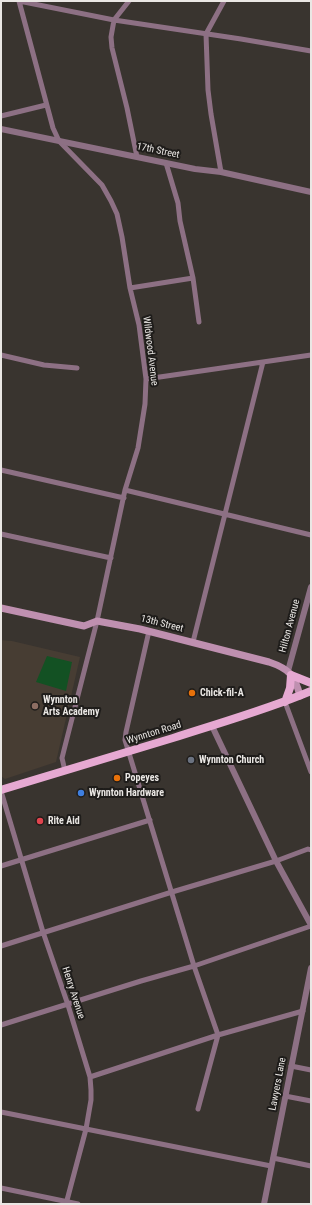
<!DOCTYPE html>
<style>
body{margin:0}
#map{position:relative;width:312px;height:1205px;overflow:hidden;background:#39342f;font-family:"Roboto Condensed",sans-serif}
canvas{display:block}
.frame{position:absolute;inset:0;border:2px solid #eae7e4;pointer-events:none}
</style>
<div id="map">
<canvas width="312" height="1205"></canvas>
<div class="frame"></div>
</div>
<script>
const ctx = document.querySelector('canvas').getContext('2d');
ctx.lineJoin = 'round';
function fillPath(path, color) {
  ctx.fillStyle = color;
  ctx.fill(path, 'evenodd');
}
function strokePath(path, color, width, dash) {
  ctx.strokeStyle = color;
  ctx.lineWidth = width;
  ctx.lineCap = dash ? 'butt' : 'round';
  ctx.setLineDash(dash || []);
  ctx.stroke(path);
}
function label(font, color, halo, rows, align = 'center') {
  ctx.font = font + ' "Roboto Condensed",sans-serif';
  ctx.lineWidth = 4;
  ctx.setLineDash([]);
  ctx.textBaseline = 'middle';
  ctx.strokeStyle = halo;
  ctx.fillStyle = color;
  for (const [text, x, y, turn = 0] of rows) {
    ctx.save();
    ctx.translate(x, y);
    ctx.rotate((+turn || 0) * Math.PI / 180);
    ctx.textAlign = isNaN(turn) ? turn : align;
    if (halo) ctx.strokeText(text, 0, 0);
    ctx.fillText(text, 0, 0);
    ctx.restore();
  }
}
fillPath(new Path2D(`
 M1,640l11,1 68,16 -24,105 -51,17 -4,-3z`), '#473d33');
fillPath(new Path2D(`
 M47,656l25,6 -6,29 -30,-9z`), '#135123');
strokePath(new Path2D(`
 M19,1l34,127 6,13 43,44 9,16 6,13 5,23 8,51 9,37 7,54 -1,25 -7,44 -13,42 -28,131 -33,129 -2,8 3,13
 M19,1l95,19 127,19 70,12
 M129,1l-15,19 -3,17 1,11 15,60 10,49
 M1,116l45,-11
 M166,163l12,40 2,18 13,57 6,44
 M221,172l-10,-58 -3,-24 -2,-56 18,-33
 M130,288l63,-10
 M1,355l43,10 33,3
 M146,379l165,-24
 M1,470l123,28
 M125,490l186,45
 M1,534l110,24
 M149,631l-23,101 -1,8 69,226 24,69 -20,74
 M193,642l70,-280
 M285,702l26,70
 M1,791l42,141 25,73 22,72 1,13v10l-5,29 -20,75
 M1,866l149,-46
 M1,946l171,-54 104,-31 32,-12 3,1
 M1,1025l140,-44 53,-15 117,-40
 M291,1066l20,4
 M90,1077l128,-42 85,-24
 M285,1096l26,5
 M1,1112l270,54
 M273,1158l38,8
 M1,1188l77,16`), '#8d7084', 5);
strokePath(new Path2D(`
 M1,129l165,34 29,6 26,3 90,20
 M288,671l23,-84
 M212,726l64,135 35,64
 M264,1204l47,-236`), '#8d7084', 6);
strokePath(new Path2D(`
 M1,608l83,18 13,-5 43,8 129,33c21,7 26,14 31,34`), '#bf90b0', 7);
strokePath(new Path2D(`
 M285,702l5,-14 1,-13 20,8
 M1,790c58,-17 115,-35 172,-52 46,-15 93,-28 138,-47`), '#e6a9d2', 8);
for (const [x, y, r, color] of [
 [192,693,4,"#e8710a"],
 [35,706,4,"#8d6e63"],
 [191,760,4,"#6b7280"],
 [117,778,4,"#e8710a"],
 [81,793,4,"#3f7fe0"],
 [40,821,4,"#e0444e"]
]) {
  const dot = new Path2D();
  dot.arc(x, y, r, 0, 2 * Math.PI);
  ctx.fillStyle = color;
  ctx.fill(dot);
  strokePath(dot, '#1e1c1a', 1.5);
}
label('10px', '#eae7e4', '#1e1c1a', [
 ["17th Street",158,151,12],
 ["Wildwood Avenue",150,351,83],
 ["13th Street",162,624,14],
 ["Hilton Avenue",290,626,-75],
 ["Wynnton Road",154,733,-17],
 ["Henry Avenue",73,993,72],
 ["Lawyers Lane",278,1084,-79]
]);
label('bold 10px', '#eae7e4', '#1e1c1a', [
 ["Chick-fil-A",200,693],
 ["Wynnton",43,700],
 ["Arts Academy",43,712],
 ["Wynnton Church",199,760],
 ["Popeyes",125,778],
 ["Wynnton Hardware",89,793],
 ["Rite Aid",48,821]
], 'left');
</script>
